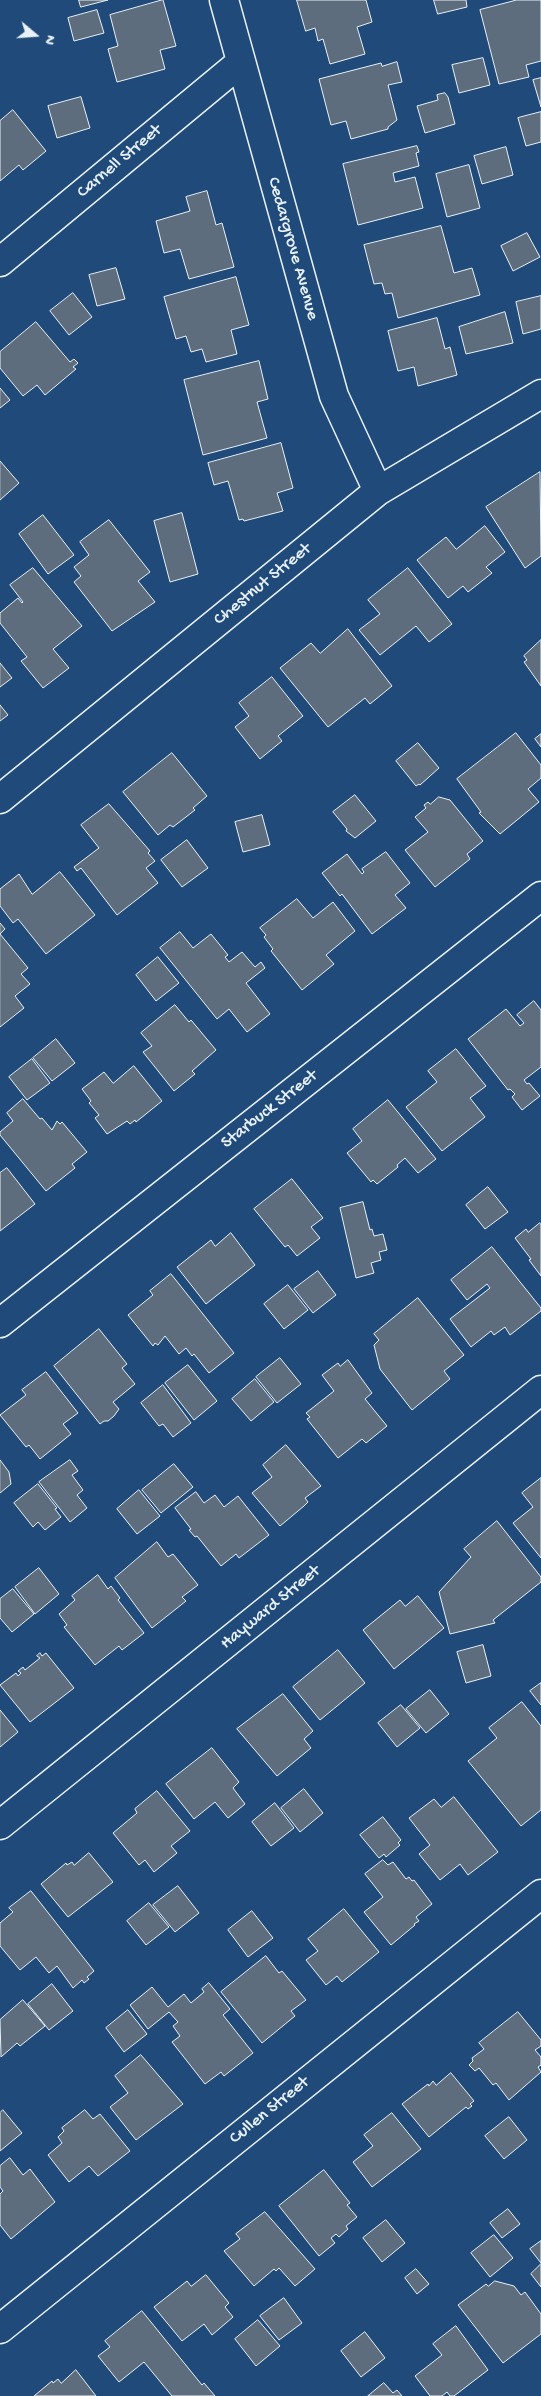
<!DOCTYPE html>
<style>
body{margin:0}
#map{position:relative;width:541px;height:2396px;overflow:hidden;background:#1f4a7a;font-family:"Gochi Hand",sans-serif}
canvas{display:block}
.north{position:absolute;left:10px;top:10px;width:50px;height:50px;-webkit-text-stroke:4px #1f4a7a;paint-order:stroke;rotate:108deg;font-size:14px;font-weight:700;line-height:20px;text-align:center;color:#e8f1f8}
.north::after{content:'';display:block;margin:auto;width:18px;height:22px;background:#e8f1f8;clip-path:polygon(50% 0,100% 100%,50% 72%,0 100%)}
</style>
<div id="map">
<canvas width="541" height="2396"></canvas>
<div class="north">N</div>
</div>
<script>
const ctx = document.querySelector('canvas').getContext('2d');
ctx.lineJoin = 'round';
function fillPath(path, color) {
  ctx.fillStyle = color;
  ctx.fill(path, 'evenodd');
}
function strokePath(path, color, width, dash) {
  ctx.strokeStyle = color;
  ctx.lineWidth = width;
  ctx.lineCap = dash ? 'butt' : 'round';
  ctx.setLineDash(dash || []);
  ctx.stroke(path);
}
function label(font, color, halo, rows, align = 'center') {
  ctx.font = font + ' "Gochi Hand",sans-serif';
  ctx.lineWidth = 4;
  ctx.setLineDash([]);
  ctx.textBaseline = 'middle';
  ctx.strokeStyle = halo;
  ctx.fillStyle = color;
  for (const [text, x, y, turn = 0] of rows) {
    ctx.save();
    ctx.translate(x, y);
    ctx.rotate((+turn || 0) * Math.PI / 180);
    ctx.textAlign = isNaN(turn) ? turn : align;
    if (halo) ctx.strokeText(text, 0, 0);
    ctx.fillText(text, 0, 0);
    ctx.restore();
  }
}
const building = new Path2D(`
 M79,0h29l-27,7z
 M163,0l13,46 -16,4 5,19 -48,13 -9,-33 10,-3 -8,-31z
 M297,0h69l6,22 -15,5 8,27 -35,10 -7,-25 -5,2 -3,-13 -9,3z
 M434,0h32l1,7 -29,7z
 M517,0h24v61l-15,4 3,12 -30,7 -19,-74z
 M97,10l7,23 -30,8 -6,-23z
 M483,58l7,27 -31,8 -7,-28z
 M397,62l5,20 -14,3 9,35 -9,7v2l-37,10 -5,-18 -15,4 -12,-46 62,-16 1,3z
 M541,78v29l-8,-27z
 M445,93l3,4 7,27 -30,9 -8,-27 21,-6 -1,-5z
 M81,97l9,31 -33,10 -9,-32z
 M13,110l33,41 -23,19 -4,-5 -19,16v-60z
 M541,112v30l-15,4 -8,-28z
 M417,146l2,6 -3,1 3,13 -26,7 2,9 20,-5 8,31 -65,17 -15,-61z
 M506,147l7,28 -31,9 -8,-28z
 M469,165l11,43 -33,9 -11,-43z
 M207,191l9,34 6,-2 12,44 -45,12 -9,-30 -16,4 -8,-32 34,-10 -4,-14z
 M441,226l13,47 18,-5 8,27 -82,23 -6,-25 -7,1 -3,-11 -8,1 -10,-39z
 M527,233l13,24 -27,14 -12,-25z
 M116,268l9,31 -28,7 -8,-31z
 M236,277l13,48 -18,5 6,24 -31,8 -4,-13 -11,3 -5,-16 -10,3 -12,-42z
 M73,293l19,24 -23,18 -19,-24z
 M541,296v33l-18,5 -7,-32z
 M505,312l8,31 -47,11 -7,-27z
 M437,318l8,31 5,-2 7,28 -39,11 -4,-19 -16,4 -10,-40z
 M36,322l34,40 4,-3 4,4 -5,4 3,2 -31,26 -8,-10 -14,11 -23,-28v-16z
 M259,361l9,38 -11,3 10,36 -64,17 -19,-75z
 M0,388l10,12 -10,8z
 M281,443l12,45 -16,5 6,18 -39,10 -1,-2 -4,1 -11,-39 -14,4 -6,-22z
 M0,461l19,22 -19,17z
 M540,472l1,84 -16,12 -39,-61z
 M182,513l16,61 -28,8 -16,-61z
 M43,515l31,40 -26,19 -29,-40z
 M109,520l41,52 -12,9 17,21 -43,29 -38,-49 7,-6 -7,-9 15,-12 -9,-13z
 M485,526l20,26 -19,15 6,6 -24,19 -5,-6 -15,12 -31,-38 29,-23 10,12z
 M33,568l49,58 -29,23 16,19 -26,20 -22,-27 6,-4 -27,-34v-10l18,-15 4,5 1,-1 -13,-17z
 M408,568l44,56 -23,18 -13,-16 -36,29 -21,-25 21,-16 -12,-14z
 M348,629l44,57 -22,18 -5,-6 -37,29 -48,-59 31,-25 9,10z
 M541,640v46l-17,-24 3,-2 -3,-4z
 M0,663l12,15 -12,9z
 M272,677l31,39 -25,20 4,5 -22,18 -25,-32 14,-11 -10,-13z
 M0,705l8,10 -8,6z
 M516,733l25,32v13l-13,11 11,13 -39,32 -21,-21 2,-1 -24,-33z
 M541,734v13l-6,-8z
 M418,743l21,25 -19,17 -1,-1 -3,2 -20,-25z
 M172,753l35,43 -14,12 2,2 -22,17 -3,-2 -12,10 -35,-43z
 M355,795l21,26 -21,17 -9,-7 1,-2 -14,-17z
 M439,797l11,3 33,41 -16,13 3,5 -35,28 -30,-37 23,-18 -13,-15 11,-9 -2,-3 4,-3 2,2z
 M109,804l41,47 -2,2 7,8 -9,7 12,15 -41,32 -36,-47 -4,3 -3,-4 25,-19 -18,-23z
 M262,815l8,30 -27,7 -8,-30z
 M187,840l21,28 -26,19 -21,-27z
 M386,852l24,31 -15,12 11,13 -34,26 -30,-40 -2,2 -18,-23 25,-19 15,20 2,-2 -2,-3z
 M60,872l35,43 -49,39 -28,-35 -5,4 -13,-17v-17l19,-15 13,20z
 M297,899l16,19 20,-16 22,29 -29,24 8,9 -32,26 -31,-39 2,-2 -9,-12 2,-2 -6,-7z
 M0,923l5,6 -5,5 28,34 -7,6 9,10 -15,12 9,12 -24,19z
 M180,932l13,16 18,-14 17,21 -3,2 4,5 13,-10 13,15 6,-5 4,6 -19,15 24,31 -23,18 -18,-23 -12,10 -57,-71z
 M158,957l21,26 -23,18 -20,-26z
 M534,1001l7,9v57l-17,13 3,4 2,-1 11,13 -18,14 -10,-13 3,-3 -5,-5 -2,1 -40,-51 38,-30 14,17 4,-3 -7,-8z
 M175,1005l14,17 2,-2 25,30 -24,21 3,3 -21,17 -31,-39 9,-6 -11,-13z
 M56,1039l19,24 -23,18 -19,-23z
 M456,1049l30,37 -16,12 15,19 -43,34 -36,-44 31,-25 -9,-11z
 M32,1059l18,24 -23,17 -18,-23z
 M134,1066l28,35 -26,21 -1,-2 -5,4 -3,-3 -20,13 -12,-16 4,-3 -10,-12 2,-2 -9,-12 22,-17 9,11z
 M23,1099l17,20 2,-1 10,12 5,-9 3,3 2,-2 25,30 -15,12 3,4 -29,23 -46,-56v-3l13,-11 -6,-8z
 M388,1100l48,59 -18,14 -13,-15 -8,7 1,2 -21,17 -4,-4 -2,2 -24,-29 15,-12 -9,-12z
 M7,1168l28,36 -35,27v-58z
 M292,1179l31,39 -12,9 9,11 -23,18 -9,-11 -3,2 -31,-38z
 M488,1187l20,25 -23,17 -19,-24z
 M363,1202l7,28 2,-1 2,7 9,-2 4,16 -8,2 2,8 -10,3 3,10 -18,5 -16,-70z
 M540,1223l1,2v51l-12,-16 2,-1 -16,-21 11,-9 2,3z
 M231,1233l24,32 -49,39 -29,-37 34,-27 4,6z
 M492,1247l49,61v3l-31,24 -5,-8 -11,8 -3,-4 -20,16 -21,-28 40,-31 -3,-4 -20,16 -16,-20z
 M318,1271l18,24 -23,18 -19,-24z
 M171,1274l63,79 -25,20 -15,-19 -2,2 -6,-8 -7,6 -14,-18 -7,9 -3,-2 -2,3 -25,-31 25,-20 -3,-4z
 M288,1285l20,25 -24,19 -20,-25z
 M418,1298l46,57 -20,16 6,8 -38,31 -32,-41 -6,-24 5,-5 -5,-6z
 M99,1329l28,35 -5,4 13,16 -22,18 6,7 -5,7 -6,5h-4l-4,3 -46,-58z
 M280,1358l21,26 -24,19 -21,-26z
 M348,1360l24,33 -7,6 22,27 -21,17 -4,-4 -24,19 -31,-39 3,-2 -4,-4 28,-22 -12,-16 16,-12 2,3z
 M188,1365l29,36 -23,19 -29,-37z
 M46,1372l32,41 -15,11 8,10 -31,25 -11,-14 -3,2 -26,-32 26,-20 -4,-5z
 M255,1379l19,23 -23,19 -19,-22z
 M163,1385l28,38 -18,14 -10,-13 -4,2 -18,-23z
 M286,1445l35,41 -16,12 3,4 -4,4 -24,20 -28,-33 20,-16 -9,-12z
 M0,1460l9,12 2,12 -11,9z
 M70,1460l8,11 -6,4 11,15 -6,5 10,13 -17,14 -31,-40z
 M174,1464l19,23 -32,26 -19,-23z
 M541,1478v80l-28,-35 20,-16 -11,-14z
 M38,1484l19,24 -2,1 6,8 -16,13 -7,-8 -5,5 -19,-24z
 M139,1490l21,26 -23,18 -20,-25z
 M196,1492l8,11 11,-8 9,12 14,-11 31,39 -30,23 -3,-4 -15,12 -24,-30 -2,1 -6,-7 2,-1 -16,-21z
 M497,1521l44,56v5l-48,38 2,3 -45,11 -11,-42 32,-35 -7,-8z
 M157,1542l11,15 5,-3 25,31 -16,12 4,4 -34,27 -37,-50z
 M39,1568l20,26 -24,20 -20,-27z
 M98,1575l10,14 3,-3 9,12 -2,2 26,33 -22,17 -3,-4 -24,19 -31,-38 3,-2 -8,-11 16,-14 -3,-4z
 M13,1589l21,25 -22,18 -12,-14v-19z
 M418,1596l26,32 -50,41 -31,-39 37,-30 5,6z
 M483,1645l8,31 -25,7 -9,-31z
 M338,1650l27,33 -45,37 -27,-33z
 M40,1653l2,3 4,-3 28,35 -44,34 -30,-37 16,-12 2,3 3,-3 -3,-2 5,-4 2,3 15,-12 -3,-2z
 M541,1683v22l-11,-14z
 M430,1690l19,24 -23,19 -20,-24z
 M283,1694l30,37 -9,8 7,9 -34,28 -40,-47z
 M522,1702l19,24v84l-20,16 -53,-65 29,-23 -8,-10z
 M401,1705l19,23 -23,19 -19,-24z
 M0,1710l18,22 -18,15z
 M212,1748l27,34 -6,6 12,16 -17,14 -13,-16 -21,17 -28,-35z
 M304,1789l19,24 -23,19 -19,-24z
 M157,1791l33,40 -19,15 6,7 -23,19 -9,-12 -6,5 -26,-32 24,-20 -2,-4z
 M454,1797l44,55 -30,23 -8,-11 -20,16 -21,-26 11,-9 -21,-27 25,-19 7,8z
 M275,1803l19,25 -23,18 -19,-24z
 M383,1817l18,23 -3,3 2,2 -14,12 -2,-3 -5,4 -19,-23z
 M89,1853l24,29 -45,35 -27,-33 25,-21 1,2 5,-3 2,3z
 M383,1860l5,5 5,-3 13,17 3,-2 3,4 2,-1 18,24 -16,13 3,4 -5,3 1,1 -24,20 -27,-33 19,-15 -18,-23z
 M178,1886l21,27 -24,19 -22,-27z
 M31,1891l63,80 -7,6 2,2 -5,4 -2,-3 -9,8 -16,-22 -8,7 -13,-16 -16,13 -20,-24v-23l13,-11 -4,-4z
 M149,1903l20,24 -23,18 -19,-24z
 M344,1909l35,43 -37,30 -5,-6 -11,9 -20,-25 12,-9 -10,-12z
 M252,1911l21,27 -25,19 -20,-27z
 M266,1956l13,17 3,-2 24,29 -15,11 4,5 -33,27 -41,-51z
 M209,1983l21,26 -7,6 30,38 -29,23 -3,-4 -16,12 -33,-42 8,-6 -7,-10 5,-4 -9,-10 -21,17 -18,-24 22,-18 16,20 16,-13 7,9 13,-11 -2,-3z
 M52,1984l21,27 -24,19 -21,-26z
 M23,2000l22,26 -25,20 -3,-3 -16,14 -1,-37z
 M128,2010l19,24 -23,18 -18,-24z
 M518,2012l23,28v6l-6,4 6,7v8l-3,2 3,5 -32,28 -13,-17 -3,2 -14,-17 -4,3 -6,-6 4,-4 -1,-3 12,-9 -5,-6z
 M141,2055l42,49 -47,36 -26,-33 18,-14 -13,-17z
 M451,2073l23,28 -4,3 2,2 -4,3 -2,-2 -37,30 -27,-33 26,-20 1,2 4,-5 3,4z
 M3,2110l19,23 -22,18v-38z
 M85,2110l8,9 7,-5 30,37 -32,25 -9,-10 -20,16 -21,-27 14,-12 -4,-6 6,-6 -2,-3z
 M392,2113l29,36 -49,38 -19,-25 20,-16 -9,-11z
 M509,2117l18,23 -23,19 -19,-23z
 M10,2158l13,17 7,-6 25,33 -44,37 -11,-14v-31l3,-3 -3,-4v-21z
 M324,2170l26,33 -3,2 10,12 -11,9 2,3 -9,8 -3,-3 -5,4 4,5 -16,13 -40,-50z
 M508,2209l12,15 -18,14 -12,-15z
 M265,2212l50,57 -20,17 -16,-18 -3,3 -2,-2 -20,17 -30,-35 16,-12 -4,-5z
 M386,2220l19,23 -23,19 -19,-24z
 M494,2235l19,23 -23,19 -19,-24z
 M541,2241v22l-11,-14z
 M541,2264v23l-10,-13z
 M416,2269l13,15 -12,10 -12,-16z
 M206,2275l23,28 -4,4 8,10 -21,18 -8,-11 -22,17 -28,-34 33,-26 4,5z
 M495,2281l19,5 7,9 4,-3 16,22v20l-38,29 -45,-58 28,-21 2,2z
 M284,2298l18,25 -23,17 -19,-24z
 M142,2311l60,74 2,-2 11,13h-43l-28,-34 -25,20 -21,-26 12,-9 -5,-6z
 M258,2320l22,26 -24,20 -21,-27z
 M456,2326l32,44 -34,26h-4l-3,-4 -5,4h-12l-15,-20 27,-21 -9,-11z
 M365,2332l20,26 -24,19 -20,-26z
 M76,2370l20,26h-62l18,-15 1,2 5,-4 3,4z
 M384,2383l9,10 4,-3 5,6h-34z`);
fillPath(building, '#5e6d7e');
strokePath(building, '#e8f1f8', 1);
const street = new Path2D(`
 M224,0l110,396 44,95
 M0,262l240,-199
 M0,799l378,-308 163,-97
 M0,1323l541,-427
 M0,1825l541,-435
 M0,2329l541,-435`);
strokePath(street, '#e8f1f8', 31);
strokePath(street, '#1f4a7a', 28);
label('18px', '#e8f1f8', '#1f4a7a', [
 ["Carnell Street",120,162,-40],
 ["Cedargrove Avenue",292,249,74],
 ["Chestnut Street",263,585,-39],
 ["Starbuck Street",270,1110,-38],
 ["Hayward Street",271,1608,-39],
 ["Cullen Street",270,2111,-39]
]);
</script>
